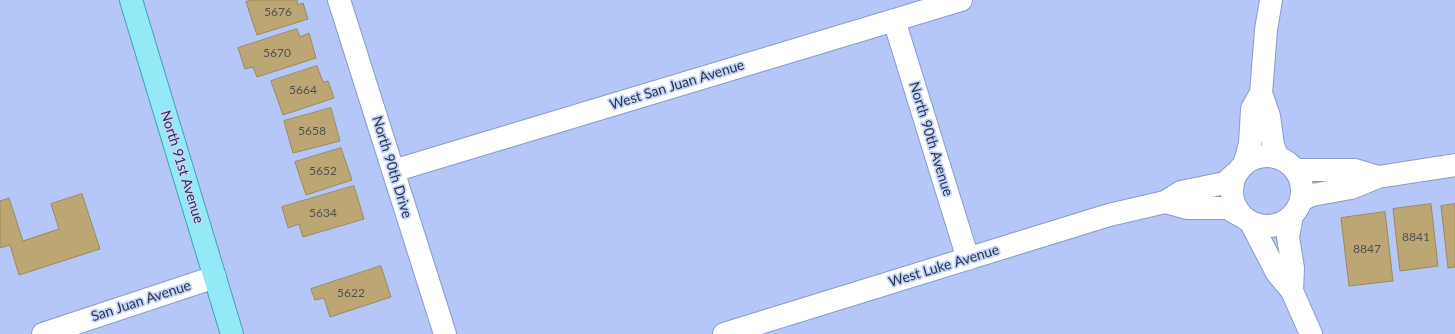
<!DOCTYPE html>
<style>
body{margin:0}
canvas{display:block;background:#b4c7f8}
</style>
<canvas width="1455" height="334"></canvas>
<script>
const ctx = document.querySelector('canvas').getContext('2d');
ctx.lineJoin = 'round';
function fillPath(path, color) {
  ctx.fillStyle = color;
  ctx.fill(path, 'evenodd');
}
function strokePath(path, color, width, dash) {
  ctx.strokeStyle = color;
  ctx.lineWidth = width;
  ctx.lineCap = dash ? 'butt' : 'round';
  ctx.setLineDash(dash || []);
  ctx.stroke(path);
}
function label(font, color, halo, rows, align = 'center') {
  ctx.font = font + ' Lato,sans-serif';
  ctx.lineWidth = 3.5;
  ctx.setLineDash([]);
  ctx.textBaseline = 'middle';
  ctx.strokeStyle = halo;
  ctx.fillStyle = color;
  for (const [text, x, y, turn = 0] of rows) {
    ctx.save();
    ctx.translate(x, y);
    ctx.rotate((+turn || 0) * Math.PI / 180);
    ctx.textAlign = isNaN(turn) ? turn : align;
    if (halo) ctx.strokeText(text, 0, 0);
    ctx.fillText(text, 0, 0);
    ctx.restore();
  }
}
const building = new Path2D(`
 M251,0h46l1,5 5,-2 5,16 -51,16 -11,-33z
 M297,29l3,8 9,-4 7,25 -59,19 -4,-10 -8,2 -7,-21z
 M317,66l6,16 5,-1 6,17 -51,17 -12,-34z
 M331,108l9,33 -47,12 -9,-32z
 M341,148l11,32 -46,15 -11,-33z
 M354,186l10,33 -61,18 -4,-13 -11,4 -6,-21z
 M82,194l18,55 -81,26 -9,-30 -10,3v-47l9,-3 14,43 36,-12 -8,-25z
 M1431,204l7,62 -38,5 -7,-62z
 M1455,204v63l-7,1 -7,-62z
 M1385,212l8,69 -44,5 -8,-68z
 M381,266l10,31 -61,20 -6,-19 -9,2 -4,-11z`);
fillPath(building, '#bca774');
strokePath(building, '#9d8856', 1);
const minor = new Path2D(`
 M339,0l106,334
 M894,20l74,239
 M1261,93l8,23 4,29 5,13
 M1232 191a35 35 0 1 1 70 0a35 35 0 1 1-70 0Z
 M1244,165l6,-21 2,-35 9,-16 5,-63 5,-30
 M1295,170h60l23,7
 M393,171l568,-171
 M1301,200l11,-5 39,-7 27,-11 77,-12
 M1165,202l22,6h40l14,8
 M1251,223l26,50 15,18 19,43
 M1292,291l1,-23 -5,-31 4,-21
 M43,334l172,-57
 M724,334l385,-119 56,-13 16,-10 44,-9 11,-10`);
const major = new Path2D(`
 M131,0l101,334`);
strokePath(minor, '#899bcb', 24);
strokePath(major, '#40a1b5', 24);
strokePath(minor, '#fff', 22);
strokePath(major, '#93eaf6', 22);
label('12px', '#505052', null, [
 ["5676",278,12],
 ["5670",277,53],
 ["5664",303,90],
 ["5658",312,131],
 ["5652",323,171],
 ["5634",323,213],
 ["8841",1416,237],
 ["8847",1367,249],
 ["5622",351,293]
]);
label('14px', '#2c3347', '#c5d4fc', [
 ["West San Juan Avenue",677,85,-17],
 ["North 90th Avenue",931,139,73],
 ["North 91st Avenue",182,167,73],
 ["North 90th Drive",392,167,73],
 ["West Luke Avenue",944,266,-17],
 ["San Juan Avenue",141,301,-18]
]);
</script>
